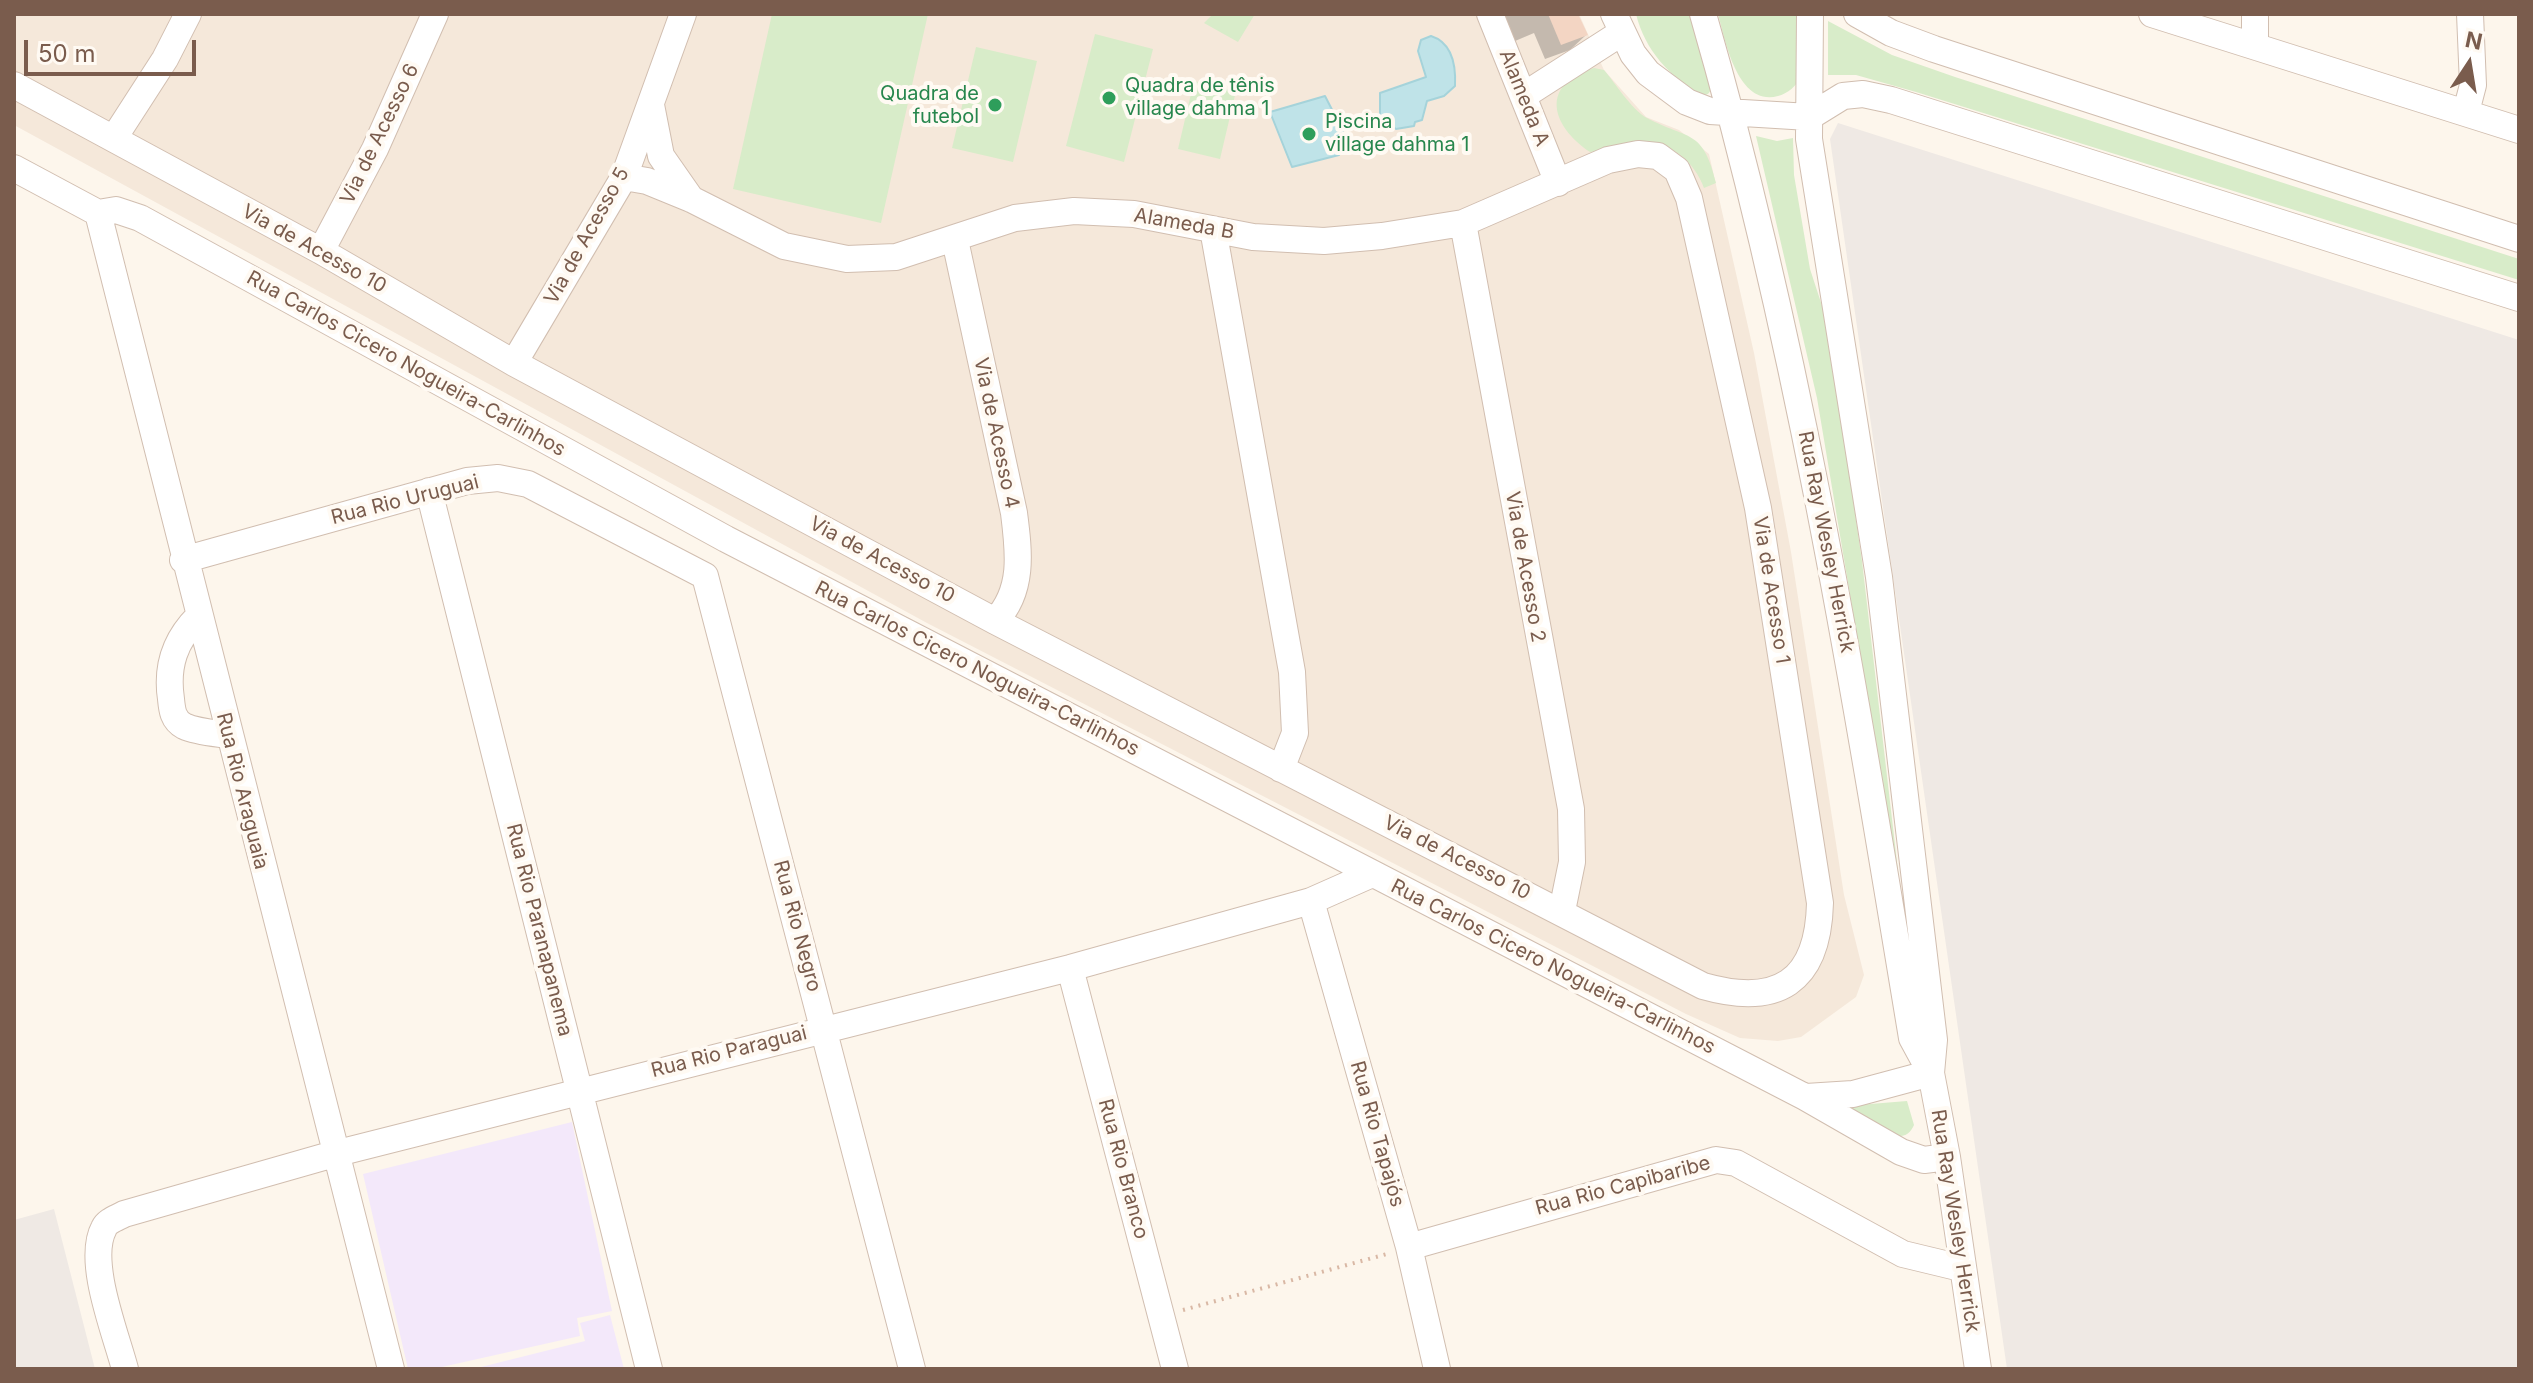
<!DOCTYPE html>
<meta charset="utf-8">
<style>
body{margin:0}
#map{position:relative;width:2533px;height:1383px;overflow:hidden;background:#fdf6ec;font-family:Inter,sans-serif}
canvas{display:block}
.frame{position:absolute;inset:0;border:16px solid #7a5c4d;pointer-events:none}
.north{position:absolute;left:2429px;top:24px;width:80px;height:80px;-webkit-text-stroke:6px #fffaf3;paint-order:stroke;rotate:12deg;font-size:22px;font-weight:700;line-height:32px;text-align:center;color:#7a5c4d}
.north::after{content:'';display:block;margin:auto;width:28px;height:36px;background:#7a5c4d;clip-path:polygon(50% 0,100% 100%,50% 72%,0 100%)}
.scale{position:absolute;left:24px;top:40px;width:172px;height:36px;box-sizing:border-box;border:4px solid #7a5c4d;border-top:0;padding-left:10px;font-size:24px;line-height:28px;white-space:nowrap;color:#7a5c4d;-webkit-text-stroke:6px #fffaf3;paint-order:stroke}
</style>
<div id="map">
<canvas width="2533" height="1383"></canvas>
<div class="frame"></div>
<div class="north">N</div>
<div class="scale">50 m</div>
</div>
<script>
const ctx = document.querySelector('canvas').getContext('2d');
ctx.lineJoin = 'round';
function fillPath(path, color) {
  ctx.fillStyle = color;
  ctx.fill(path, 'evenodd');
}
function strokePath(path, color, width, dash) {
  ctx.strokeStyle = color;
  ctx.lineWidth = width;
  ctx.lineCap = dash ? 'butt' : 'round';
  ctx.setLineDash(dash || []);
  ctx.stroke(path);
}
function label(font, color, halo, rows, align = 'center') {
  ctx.font = font + ' Inter,sans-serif';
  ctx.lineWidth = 8;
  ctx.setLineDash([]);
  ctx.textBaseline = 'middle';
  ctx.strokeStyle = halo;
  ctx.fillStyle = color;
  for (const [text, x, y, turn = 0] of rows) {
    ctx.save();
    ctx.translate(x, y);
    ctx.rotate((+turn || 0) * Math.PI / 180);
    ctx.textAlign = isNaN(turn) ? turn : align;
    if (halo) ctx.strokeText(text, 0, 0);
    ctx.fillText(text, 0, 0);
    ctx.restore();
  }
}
fillPath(new Path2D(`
 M14,14h1565l25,56 42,47 33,13 30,24 45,199 37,199 53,343 20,80 -8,22 -55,40 -23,4 -38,-3 -54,-24 -759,-391 -913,-498z`), '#f5e8da');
fillPath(new Path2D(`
 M1838,123l681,217v1029h-512l-177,-1230z
 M54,1209l41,160h-81v-149z`), '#efe9e4');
fillPath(new Path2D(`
 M572,1122l40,189 -35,7 3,18 -147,33h-25l-45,-195z
 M610,1315l14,54h-151l112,-28 -5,-18z`), '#f3e8fa');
fillPath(new Path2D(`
 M772,14h156l-47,209 -148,-34z
 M1213,14h42l-17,28 -34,-19z
 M1636,14h55l21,75 -4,5 -7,2c-31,-20 -56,-45 -65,-82z
 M1718,14h80c1,18 8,45 3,62 -3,9 -14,18 -23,20 -41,11 -53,-57 -60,-82z
 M1828,21l64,34 63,22 564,182v21l-603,-188 -60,-17h-28z
 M1095,34l58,15 -29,113 -58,-16z
 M976,47l61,14 -24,101 -61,-14z
 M1594,68l10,2c12,14 27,39 43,48 41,22 56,10 69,65l-12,5c-9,-26 -35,-48 -64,-47 -17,0 -33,10 -50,11 -40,-27 -50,-68 4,-84z
 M1194,81l42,10 -16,68 -42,-10z
 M1756,136l21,5 16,-3 1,37 16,94 17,52 35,240 40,344 -85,-507z
 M1907,1101l7,24c-4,9 -9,12 -19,11l-49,-30z`), '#d8ecc9');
const water = new Path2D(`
 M1431,36c22,7 25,30 24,50l-11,10 -17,5 -5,19 -7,2 -1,4 -18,3 -16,-11v-25l46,-16 -8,-26 3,-11z
 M1325,96l18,35 -8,7 6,9 -2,8 -47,12 -22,-55z`);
fillPath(water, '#bfe3e8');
strokePath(water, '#a5d3da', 2);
fillPath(new Path2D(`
 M1505,14h71l10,21 -16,15 -25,9 -11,-26 -26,11 -10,-23z`), '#0003');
fillPath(new Path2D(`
 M1548,14h30l10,21 -27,10z`), '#f3d5c3');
const minor = new Path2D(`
 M1490,14l68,169
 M1614,14l19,40 15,19 39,29 23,9 99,6 34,-21 20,-2 28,6 628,198
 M1703,14c97,336 152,680 209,1024l19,35
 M1810,14l-1,125 70,438 55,463 -3,33 16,84 31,212
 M1857,14l34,19 43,16 585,190
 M2152,14l367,116
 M2255,46v-32
 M14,85l307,166 193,112 481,258 708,365c74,21 115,-3 117,-83l-62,-395 -69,-310 -12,-28 -19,-14 -20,-2 -30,6 -145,63 -81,13 -58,5 -71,-4 -119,-23 -60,-3 -59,7 -119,39 -49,2 -63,-13 -93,-47 -44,-18 -23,-4
 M1523,96l98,-63
 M651,105l10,51 30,43
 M2466,112l7,-27 -3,-71
 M114,138l51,-79 23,-45
 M14,168l84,45 18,-3 24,8 586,321 1079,558 96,55 23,8 23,-3
 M98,213l293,1156
 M1463,223l108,586 1,53 -10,49
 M1213,229l79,443 3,61 -14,36
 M955,240l59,273c5,39 10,78 -19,108
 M321,251l54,-102 60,-135
 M514,363l110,-186 59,-163
 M429,491l220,878
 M183,560l284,-79 31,-3 30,6 177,92
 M705,576l207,793
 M198,617c-23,23 -32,49 -27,82 1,11 2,21 13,27 13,6 30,7 44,9
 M1311,901l98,346 28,122
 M1070,968l105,401
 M1806,1097l47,-3 78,-21
 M1409,1247l307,-87 20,3 167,91 58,14
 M125,1369c-9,-35 -39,-108 -21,-141 3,-7 13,-10 20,-14l210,-60 736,-186 241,-67 61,-27`);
strokePath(minor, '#d1beb0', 28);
strokePath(new Path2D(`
 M1183,1310l204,-56`), '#d9b8a5', 4, [2, 6]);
strokePath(minor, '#fff', 26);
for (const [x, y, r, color] of [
 [1109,98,8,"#2e9e5b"],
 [995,105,8,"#2e9e5b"],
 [1309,134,8,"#2e9e5b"]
]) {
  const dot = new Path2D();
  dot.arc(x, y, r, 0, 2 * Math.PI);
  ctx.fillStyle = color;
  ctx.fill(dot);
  strokePath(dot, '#fffaf3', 3);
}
label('20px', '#27864d', '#fffaf3', [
 ["Quadra de tênis",1125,86],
 ["village dahma 1",1125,109],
 ["Quadra de",979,94,"right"],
 ["futebol",979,117,"right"],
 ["Piscina",1325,122],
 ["village dahma 1",1325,145]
], 'left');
label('20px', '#7a5c4d', '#fffaf3', [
 ["Alameda A",1524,98,68],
 ["Via de Acesso 6",380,134,-64],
 ["Alameda B",1184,224,10],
 ["Via de Acesso 5",587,236,-61],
 ["Via de Acesso 10",314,249,29],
 ["Rua Carlos Cicero Nogueira-Carlinhos",406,364,29],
 ["Via de Acesso 4",996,433,78],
 ["Rua Rio Uruguai",405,500,-14],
 ["Rua Ray Wesley Herrick",1826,542,79],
 ["Via de Acesso 10",882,560,28],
 ["Via de Acesso 2",1525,567,80],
 ["Via de Acesso 1",1771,590,81],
 ["Rua Carlos Cicero Nogueira-Carlinhos",977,669,27],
 ["Rua Rio Araguaia",242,791,76],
 ["Via de Acesso 10",1457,858,27],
 ["Rua Rio Negro",797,926,75],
 ["Rua Rio Paranapanema",539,930,76],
 ["Rua Carlos Cicero Nogueira-Carlinhos",1553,967,27],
 ["Rua Rio Paraguai",729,1052,-14],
 ["Rua Rio Tapajós",1377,1134,74],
 ["Rua Rio Branco",1123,1169,75],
 ["Rua Rio Capibaribe",1623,1186,-15],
 ["Rua Ray Wesley Herrick",1955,1221,81]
]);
</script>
